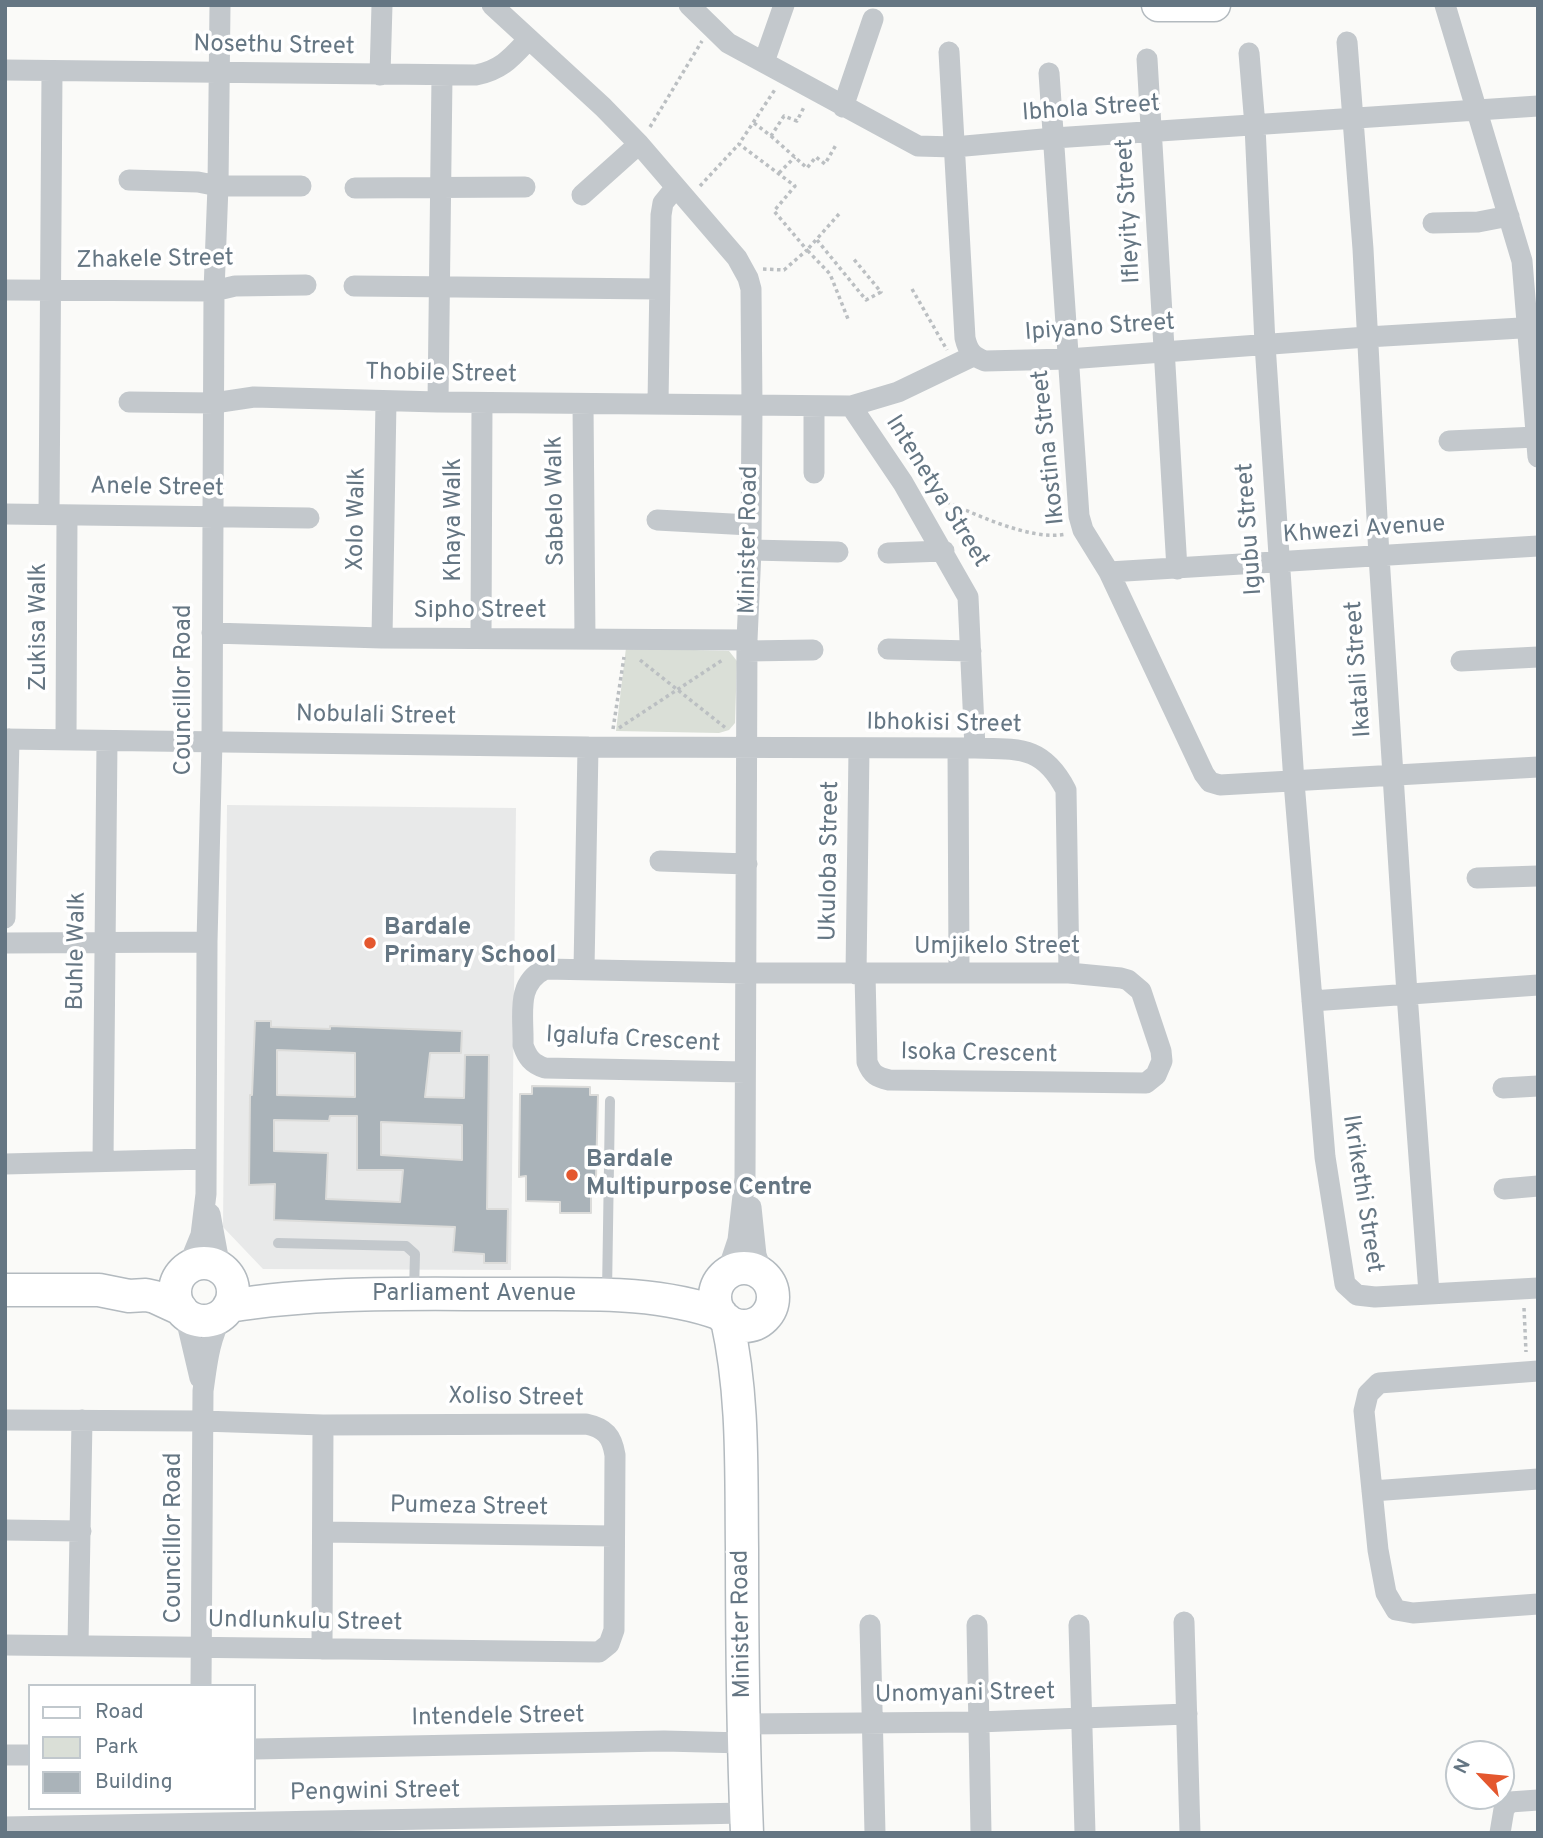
<!DOCTYPE html>
<style>
body{margin:0}
#map{position:relative;width:1543px;height:1838px;overflow:hidden;background:#fafaf8;font-family:Overpass,sans-serif}
canvas{display:block}
.frame{position:absolute;inset:0;border:7px solid #657683;pointer-events:none}
.legend{position:absolute;left:28px;top:1684px;width:228px;height:126px;box-sizing:border-box;background:#fff;border:2px solid #c1c8cd;margin:0;padding:9px 12px;list-style:none;font-size:21px;color:#657683}
.legend li{display:flex;align-items:center;gap:14px;height:35px}
.legend b{width:35px;border:2px solid #c1c8cd}
.north{position:absolute;left:1445px;top:1740px;width:70px;height:70px;box-sizing:border-box;background:#fff;border:2px solid #c1c8cd;border-radius:50%;rotate:296deg;font-size:19px;font-weight:700;line-height:28px;text-align:center;color:#657683}
.north::after{content:'';display:block;margin:auto;width:24px;height:32px;background:#e4572e;clip-path:polygon(50% 0,100% 100%,50% 72%,0 100%)}
</style>
<div id="map">
<canvas width="1543" height="1838"></canvas>
<div class="frame"></div>
<ul class="legend">
<li><b style="height:9px;background:#fff"></b>Road</li>
<li><b style="height:19px;background:#dadfd7"></b>Park</li>
<li><b style="height:19px;background:#aab3b9"></b>Building</li>
</ul>
<div class="north">N</div>
</div>
<script>
const ctx = document.querySelector('canvas').getContext('2d');
ctx.lineJoin = 'round';
function fillPath(path, color) {
  ctx.fillStyle = color;
  ctx.fill(path, 'evenodd');
}
function strokePath(path, color, width, dash) {
  ctx.strokeStyle = color;
  ctx.lineWidth = width;
  ctx.lineCap = dash ? 'butt' : 'round';
  ctx.setLineDash(dash || []);
  ctx.stroke(path);
}
function label(font, color, halo, rows, align = 'center') {
  ctx.font = font + ' Overpass,sans-serif';
  ctx.lineWidth = 7;
  ctx.setLineDash([]);
  ctx.textBaseline = 'middle';
  ctx.strokeStyle = halo;
  ctx.fillStyle = color;
  for (const [text, x, y, turn = 0] of rows) {
    ctx.save();
    ctx.translate(x, y);
    ctx.rotate((+turn || 0) * Math.PI / 180);
    ctx.textAlign = isNaN(turn) ? turn : align;
    if (halo) ctx.strokeText(text, 0, 0);
    ctx.fillText(text, 0, 0);
    ctx.restore();
  }
}
fillPath(new Path2D(`
 M227,805l289,3 -5,462 -248,-1 -40,-42z`), '#e8e9e9');
fillPath(new Path2D(`
 M626,648l103,3 8,10 -2,62 -6,7 -10,3 -103,-2z`), '#dadfd7');
const building = new Path2D(`
 M255,1021h16v6l59,2v-3l132,5 -1,22h-31l-5,44 39,1 1,-43h24l-2,154h21l-1,54h-23v-9l-31,-2 2,-25 -181,-7 1,-36 -26,1 1,-90h2zM277,1050l78,3v44l-78,-2zM330,1116h27v54h46l-3,32 -74,-3 2,-46 -54,-2v-31l55,1zM381,1122l81,3v35l-81,-5z
 M532,1086l58,1v8h8l-2,82h-5v36h-31v-11l-34,-1v-25l-7,1 1,-83h12z`);
fillPath(building, '#aab3b9');
strokePath(building, '#dcdcda', 2);
const secondary = new Path2D(`
 M1158,5h56
 M175 1292a29 29 0 1 1 58 0a29 29 0 1 1-58 0Z
 M715 1297a29 29 0 1 1 58 0a29 29 0 1 1-58 0Z
 M5,1290h94l30,6 17,-1 9,2 26,12
 M229,1306c91,-15 184,-12 276,-12 72,1 147,-5 216,20
 M727,1320c17,76 14,153 15,229 0,95 1,189 5,284`);
strokePath(secondary, '#b3babf', 35);
strokePath(new Path2D(`
 M754,123l17,13 13,-20 13,5 7,-14
 M650,127l52,-86
 M771,136l36,32 9,-11 9,7 12,-21
 M779,173l16,-16
 M700,186l39,-42
 M839,214l-32,36 23,24 18,45
 M817,240l49,60 15,-8 -29,-35
 M763,269l21,1 23,-20 -33,-39 21,-25 -56,-42 37,-56
 M912,289l35,61
 M934,496c34,15 96,46 132,38
 M640,660l87,69
 M619,728l105,-69
 M613,729l11,-72
 M1524,1308l2,44`), '#bbbfc2', 3.5, [3.5, 3.5]);
strokePath(new Path2D(`
 M278,1243l128,3 9,8 -1,37
 M607,1292l3,-191`), '#c3c8cc', 10);
strokePath(new Path2D(`
 M492,5l111,102 36,37 98,114 11,20 3,11 1,117 -1,144 -4,90 -2,538 -7,62 -11,33
 M689,5l39,38 190,103 36,1 100,-9 484,-32
 M1445,5l77,256 16,196
 M1347,42l16,207 16,307 28,438 22,299
 M949,52l16,286c3,13 7,18 20,23l83,-2 299,-22 171,-10
 M1249,53l6,73 10,218 29,438 31,375 20,127 12,11 18,2 163,-9
 M1147,59l30,510
 M764,62l20,-57
 M5,70l471,5c26,-5 36,-18 53,-36
 M1049,73l30,443 4,14 26,42 95,202 6,8 10,3 318,-18
 M380,75l2,-70
 M843,107l30,-88
 M129,180l69,2 20,4h83
 M355,188l170,-1
 M582,195l57,-51
 M1433,223l45,-1 31,-6
 M354,286l305,3
 M5,290l209,1 21,-5 71,-1
 M129,402l85,1 40,-6 184,5 413,4 52,77 65,114 7,151
 M438,402l4,-326
 M658,403l3,-188 2,-12 13,-16
 M583,404l2,235
 M851,406l47,-14 75,-36
 M1449,441l87,-4
 M814,473v-67
 M5,514l304,4
 M49,514l3,-442
 M657,520l93,5
 M751,550l87,2
 M888,553l56,-2
 M1109,572l429,-26
 M212,633l170,5 365,2
 M382,638l4,-237
 M481,638l1,-235
 M888,649l83,2
 M747,651l66,-1
 M1461,661l77,-4
 M5,739l583,8 387,1c45,1 68,-2 91,42l3,183
 M66,740l1,-225
 M958,748l1,225
 M660,861l87,3
 M1477,878l61,-2
 M5,918l4,-179
 M5,943l202,-1
 M584,969l4,-222
 M856,974l3,-225
 M1312,1001l226,-16
 M745,1072l-200,-4c-13,-4 -18,-11 -22,-23 1,-30 -8,-61 22,-76l202,4h322l52,5 7,2 13,11 20,60 1,10 -6,14 -10,8 -257,-3c-12,-3 -17,-5 -22,-18l-2,-88
 M1503,1088l35,-2
 M103,1161l4,-420
 M5,1164l201,-5
 M1504,1189l34,-3
 M751,1207l5,48 7,20
 M210,1214l10,54
 M188,1267l13,-32 5,-41 1,-252 5,-201 2,-450 4,-105 2,-181
 M185,1314l15,64
 M1538,1371l-159,12 -11,11 -4,17 14,139 8,43 10,17 17,3 125,-9
 M5,1420l197,1 121,4 263,-1c19,4 26,12 29,31l-1,175 -5,14 -10,8 -594,-7
 M1372,1491l166,-12
 M5,1530l76,1
 M324,1532l289,4
 M1184,1622l6,211
 M870,1625l5,208
 M977,1625l4,208
 M1079,1625l6,208
 M78,1645l4,-225
 M322,1649l1,-224
 M201,1686l2,-295c4,-28 6,-52 20,-77
 M744,1724l234,-2 209,-8
 M254,1749l410,-8 80,2
 M5,1755h25
 M5,1827l741,-14
 M1500,1833l4,-24 6,-7 28,-2`), '#c3c8cc', 21);
strokePath(secondary, '#fff', 32);
for (const [x, y, r, color] of [
 [370,943,7,"#e4572e"],
 [572,1175,7,"#e4572e"]
]) {
  const dot = new Path2D();
  dot.arc(x, y, r, 0, 2 * Math.PI);
  ctx.fillStyle = color;
  ctx.fill(dot);
  strokePath(dot, '#fff', 2.5);
}
label('24px', '#657683', '#fff', [
 ["Nosethu Street",274,47,1],
 ["Ibhola Street",1091,110,-4],
 ["Ifleyity Street",1130,211,-93],
 ["Zhakele Street",155,261,-1],
 ["Ipiyano Street",1100,329,-4],
 ["Thobile Street",441,375,1],
 ["Ikostina Street",1050,447,-96],
 ["Anele Street",157,489,1],
 ["Intenetya Street",936,492,58],
 ["Sabelo Walk",557,501,-91],
 ["Xolo Walk",358,519,-89],
 ["Khaya Walk",455,520,-90],
 ["Igubu Street",1251,529,-94],
 ["Khwezi Avenue",1364,531,-4],
 ["Minister Road",750,540,-89],
 ["Sipho Street",480,612],
 ["Zukisa Walk",40,627,-90],
 ["Ikatali Street",1360,669,-94],
 ["Councillor Road",185,690,-90],
 ["Nobulali Street",376,717,1],
 ["Ibhokisi Street",944,725,1],
 ["Ukuloba Street",831,861,-89],
 ["Umjikelo Street",997,948],
 ["Buhle Walk",78,951,-89],
 ["Igalufa Crescent",633,1041,3],
 ["Isoka Crescent",979,1055,1],
 ["Ikrikethi Street",1361,1194,81],
 ["Parliament Avenue",474,1295],
 ["Xoliso Street",516,1399,1],
 ["Pumeza Street",469,1508,1],
 ["Councillor Road",175,1538,-90],
 ["Undlunkulu Street",305,1623,1],
 ["Minister Road",743,1624,-91],
 ["Unomyani Street",965,1695,-1],
 ["Intendele Street",498,1718,-1],
 ["Pengwini Street",375,1793,-1]
]);
label('bold 24px', '#657683', '#fff', [
 ["Bardale",384,929],
 ["Primary School",384,957],
 ["Bardale",586,1161],
 ["Multipurpose Centre",586,1189]
], 'left');
</script>
